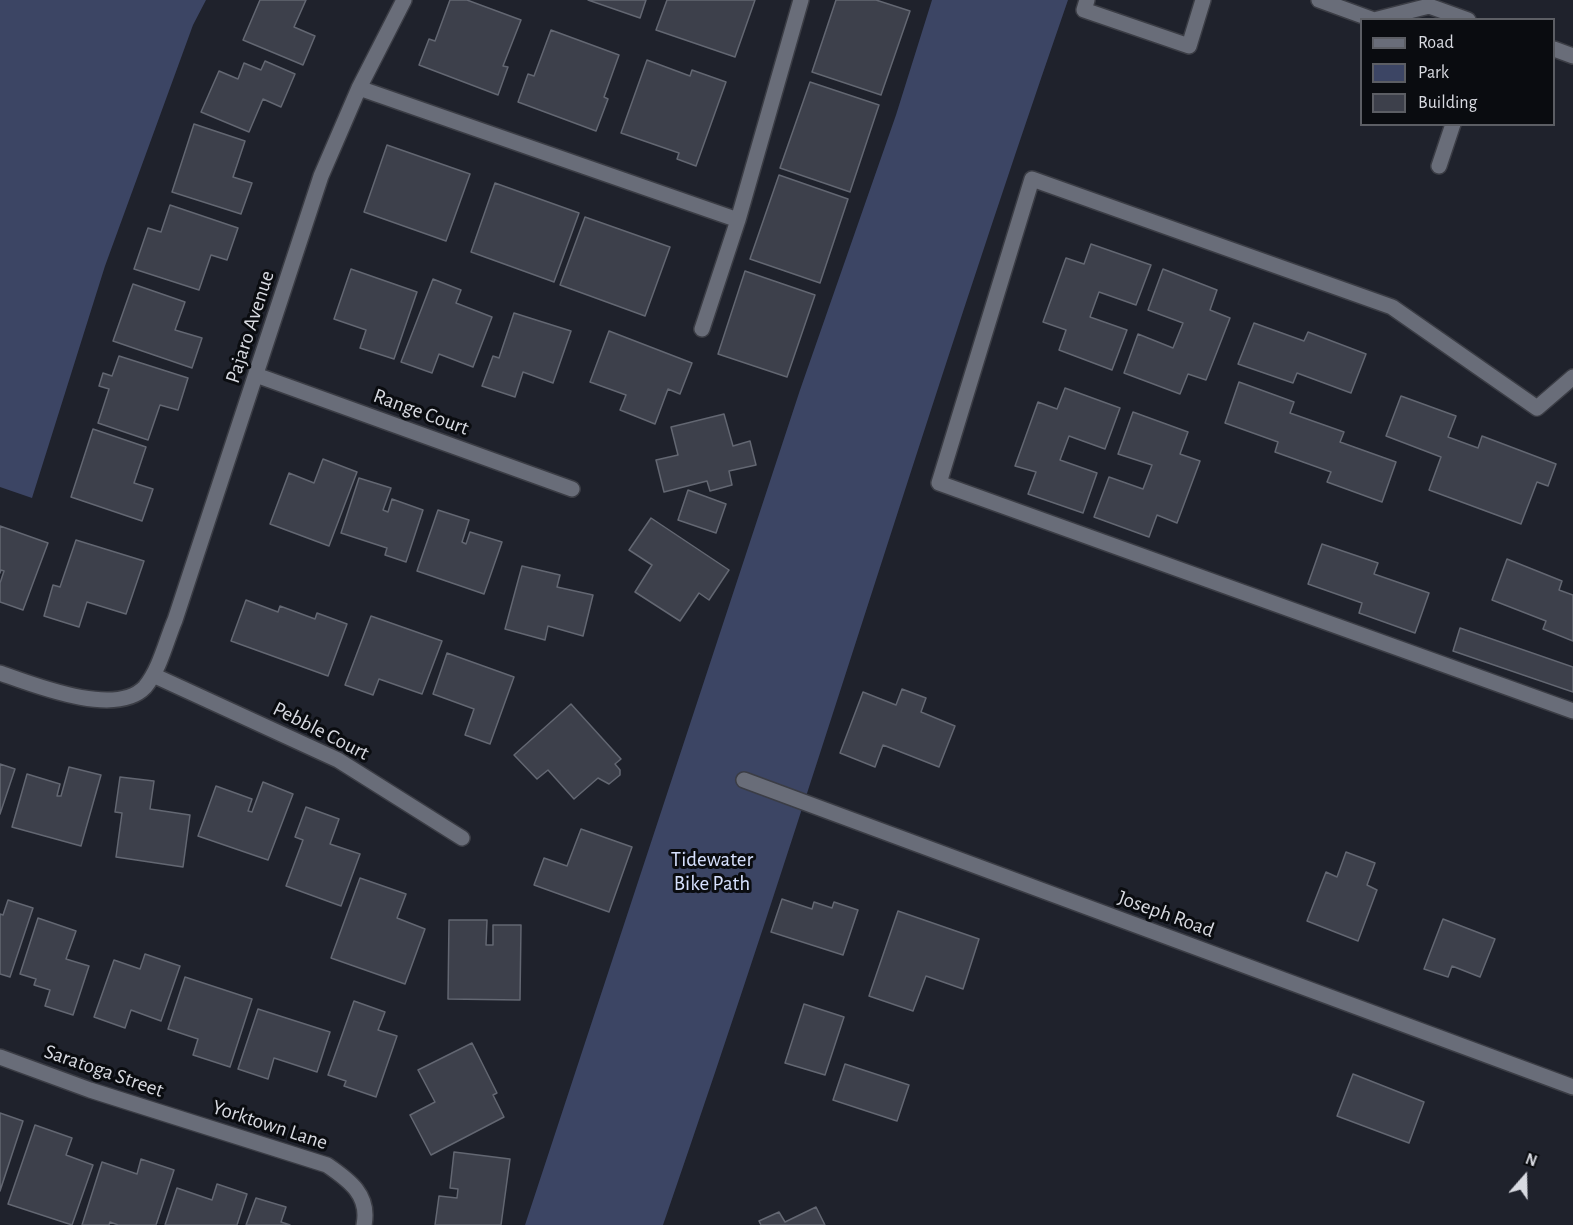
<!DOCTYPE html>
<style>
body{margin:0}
#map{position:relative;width:1573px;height:1225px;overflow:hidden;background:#1f222c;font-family:"Alegreya Sans",sans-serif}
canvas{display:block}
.legend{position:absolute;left:1360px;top:18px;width:195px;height:108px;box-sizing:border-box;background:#0a0c10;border:2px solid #5c5e64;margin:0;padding:8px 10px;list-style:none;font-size:18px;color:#d8dae1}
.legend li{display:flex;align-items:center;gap:12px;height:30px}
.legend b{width:30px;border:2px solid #5c5e64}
.north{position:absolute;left:1495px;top:1147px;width:60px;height:60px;-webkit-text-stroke:4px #0a0c10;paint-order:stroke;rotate:20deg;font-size:16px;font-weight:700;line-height:24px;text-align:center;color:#d8dae1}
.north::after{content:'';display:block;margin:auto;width:21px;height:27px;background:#d8dae1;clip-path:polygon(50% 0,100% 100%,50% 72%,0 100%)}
</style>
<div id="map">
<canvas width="1573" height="1225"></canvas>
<ul class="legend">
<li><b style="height:8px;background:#696d79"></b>Road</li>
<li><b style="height:16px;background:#3c4564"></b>Park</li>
<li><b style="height:16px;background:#3d404b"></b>Building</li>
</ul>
<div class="north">N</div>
</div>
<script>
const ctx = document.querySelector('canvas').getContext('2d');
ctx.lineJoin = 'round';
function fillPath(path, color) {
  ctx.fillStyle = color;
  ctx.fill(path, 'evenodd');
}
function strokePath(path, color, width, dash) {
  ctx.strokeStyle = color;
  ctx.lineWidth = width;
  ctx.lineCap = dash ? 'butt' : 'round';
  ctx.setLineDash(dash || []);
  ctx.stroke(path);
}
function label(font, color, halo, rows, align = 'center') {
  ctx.font = font + ' "Alegreya Sans",sans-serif';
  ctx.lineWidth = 6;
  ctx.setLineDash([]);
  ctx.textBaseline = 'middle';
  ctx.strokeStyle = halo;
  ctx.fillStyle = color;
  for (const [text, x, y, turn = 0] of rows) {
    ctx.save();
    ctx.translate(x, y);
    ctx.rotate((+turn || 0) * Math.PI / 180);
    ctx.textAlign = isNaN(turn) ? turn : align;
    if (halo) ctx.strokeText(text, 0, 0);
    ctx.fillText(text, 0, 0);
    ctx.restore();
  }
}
fillPath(new Path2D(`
 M0,0h206l-13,25 -88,241 -73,232 -32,-11z
 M932,0h136c-141,406 -264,819 -405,1225h-138l275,-835 96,-275z`), '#3c4564');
const building = new Path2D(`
 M260,0h46l-12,27 21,9 -12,29 -60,-25z
 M450,0h17l54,20 -18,46 5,1 -10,28 -79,-30 10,-26 6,2z
 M588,0h58l-6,18z
 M667,0h88l-20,57 -79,-27z
 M836,0h40l34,11 -29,84 -69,-23z
 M551,30l68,25 -15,42 4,2 -12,32 -78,-29 10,-28 6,2z
 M647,60l43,16 2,-6 34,12 -30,84 -19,-7 2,-6 -58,-20z
 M265,61l30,13 -14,33 -18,-8 -14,33 -48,-20 18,-41 19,8 6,-16 17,7z
 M810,82l69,23 -29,87 -70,-24z
 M194,124l51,17 -12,36 19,6 -11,31 -69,-22z
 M387,145l83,29 -24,67 -82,-29z
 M779,175l69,24 -28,84 -70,-24z
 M495,183l84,30 -25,69 -83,-30z
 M170,205l68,23 -11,32 -16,-5 -12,35 -65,-21 14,-41 13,4z
 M585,217l85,30 -25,69 -85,-31z
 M1091,244l60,21 -15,40 -37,-13 -9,25 37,13 -15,40 -53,-20 7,-20 -23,-8 23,-64 18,6z
 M351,269l66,23 -23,67 -34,-11 6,-18 -32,-11z
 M1163,269l54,21 -7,20 20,8 -24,62 -18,-6 -8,20 -56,-21 14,-39 35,14 10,-25 -35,-13z
 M745,271l70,24 -28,82 -69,-23z
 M433,279l28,11 -5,13 36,14 -19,50 -34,-13 -7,19 -31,-11z
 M133,284l52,18 -10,28 27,8 -10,30 -79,-27z
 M514,313l57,18 -18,52 -30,-11 -8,25 -33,-11 11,-30 6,2z
 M1254,323l50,18 4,-9 58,22 -15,39 -54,-20 -4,10 -55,-19z
 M609,331l83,32 -12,31 -12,-5 -13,35 -35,-14 6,-15 -36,-13z
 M119,356l69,22 -10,32 -18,-5 -12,35 -50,-17 11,-34 -10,-3 4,-13 9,3z
 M1239,382l55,20 -4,11 54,19 -4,10 56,20 -14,40 -55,-20 4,-10 -56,-20 3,-10 -53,-19z
 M1065,388l55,20 -15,41 -36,-13 -9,24 37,13 -14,40 -55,-19 8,-22 -21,-6 23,-64 19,7z
 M1401,396l55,20 -8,21 30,11 4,-12 74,28 -8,22 -11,-4 -16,42 -92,-34 12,-33 -55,-21z
 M1133,412l55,20 -8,22 20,7 -23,62 -20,-8 -8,22 -55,-20 15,-40 34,12 9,-24 -34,-11z
 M724,414l9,32 17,-5 6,24 -27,6 3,14 -22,6 -3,-10 -43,11 -8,-32 22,-5 -7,-28z
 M93,429l53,18 -12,36 19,6 -11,32 -71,-24z
 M323,459l34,13 -28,74 -59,-22 19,-51 25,10z
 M359,478l32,10 -8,22 5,2 4,-13 31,11 -17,52 -21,-7 2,-7 -46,-15z
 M688,490l38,14 -10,29 -38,-13z
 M438,510l31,10 -7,22 4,2 4,-12 32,10 -18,52 -67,-23z
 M651,518l78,52 -20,30 -10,-7 -19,28 -45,-29 17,-27 -23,-15z
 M0,526l48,17 -25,67 -23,-8v-19l4,-12 -3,-1 -1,3z
 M76,540l68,21 -18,53 -39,-12 -8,25 -35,-11 9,-31 7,2z
 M1322,544l56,19 -4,11 55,19 -14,40 -56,-20 3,-10 -54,-19z
 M1507,559l55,22 -3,9 14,5v46l-30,-12 3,-8 -54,-21z
 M522,566l38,9 -3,12 36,8 -10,41 -35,-10 -3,14 -40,-11z
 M246,600l32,12 2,-6 35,13 2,-6 30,11 -19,52 -97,-35z
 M371,616l71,25 -20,53 -43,-15 -6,16 -28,-10z
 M1460,628l113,39v25l-120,-41z
 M447,653l67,24 -24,67 -25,-9 9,-26 -41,-15z
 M902,689l24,9 -5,14 34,14 -16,41 -56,-22 -8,22 -35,-14 23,-61 33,13z
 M571,704l50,55 -6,5 5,6v5l-11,9 -11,-6 -24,21 -26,-29 -11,9 -23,-24z
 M0,764l15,5 -15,45z
 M69,767l32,8 -20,71 -69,-19 15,-53 33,10 -3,12h4z
 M120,777l34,4 -4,28 40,6 -7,52 -67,-10 6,-44 -7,-1z
 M263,782l30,12 -25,66 -70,-24 18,-50 36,13 -4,12 4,1z
 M306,807l33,12 -9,25 30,10 -19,52 -55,-20 17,-46 -8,-3z
 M581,829l51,18 -23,65 -75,-27 10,-27 23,8z
 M1346,852l29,11 -8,22 10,5 -19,51 -51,-20 19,-49 11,5z
 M360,878l46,16 -9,24 28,11 -20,55 -74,-26z
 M782,899l30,10 2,-7 18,6 2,-6 24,8 -15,45 -72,-23z
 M8,900l25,8 -23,69 -10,-3v-60l3,1z
 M898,911l81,28 -16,50 -37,-13 -13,35 -44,-15z
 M38,918l38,13 -10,28 23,7 -16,49 -28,-9 5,-16 -16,-5 2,-6 -16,-5z
 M1443,919l52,20 -15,38 -28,-11 -4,11 -24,-8z
 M449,920h38l-1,25h7v-20h28l-1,75 -72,-1z
 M145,954l35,12 -19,55 -30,-11 -6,18 -31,-11 20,-57 26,9z
 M185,977l67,22 -22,68 -37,-12 5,-16 -30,-10z
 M354,1001l31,11 -7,18 19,6 -21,61 -32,-11 2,-5 -18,-6z
 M804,1004l40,13 -19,58 -40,-12z
 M258,1009l72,23 -13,40 -43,-14 -6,21 -30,-10z
 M472,1043l25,50 -4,2 11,22 -73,38 -21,-40 25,-13 -17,-32z
 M845,1064l64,21 -12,36 -64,-21z
 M1353,1074l71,28 -15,41 -72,-27z
 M0,1113l23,8 -23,70z
 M35,1125l37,13 -6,17 27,10 -21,60 -64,-21z
 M454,1152l56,7 -9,66h-66l4,-29 18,2 1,-9 -8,-1z
 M141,1159l33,11 -18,55h-38l-8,-3 -1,3h-27l20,-63 35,12z
 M217,1184l30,10 -10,31h-72l12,-37 35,12z
 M256,1198l30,9 -5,15 9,3h-44z
 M816,1207l9,18h-64l-2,-4 20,-9 6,10z`);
fillPath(building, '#3d404b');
strokePath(building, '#636772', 1.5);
const minor = new Path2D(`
 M1087,0l-3,10 105,36 14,-46
 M1319,0l55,20
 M1374,20l55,-14 39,14
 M1554,49l19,7
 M359,88l379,132
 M1439,166l14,-42
 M702,329l36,-109 63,-220
 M256,375l316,114
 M1573,377l-36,31 -145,-101 -360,-128 -93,304 634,228
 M0,673c34,12 116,45 145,14 15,-18 21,-46 30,-67l146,-444 38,-88 45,-88
 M153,675l185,85 124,78
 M744,780l829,307
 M0,1057l90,33 237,75c22,15 43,30 37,60`);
strokePath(minor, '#3b3d45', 18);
strokePath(minor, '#696d79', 15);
label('21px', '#d8dae1', '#0a0c10', [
 ["Pajaro Avenue",250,327,-72],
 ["Range Court",421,412,20],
 ["Pebble Court",321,731,27],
 ["Joseph Road",1166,914,20],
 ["Saratoga Street",104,1071,19],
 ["Yorktown Lane",270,1125,18]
]);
label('21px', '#d7e1fe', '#0a0c10', [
 ["Tidewater",712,860],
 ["Bike Path",712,884]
]);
</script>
